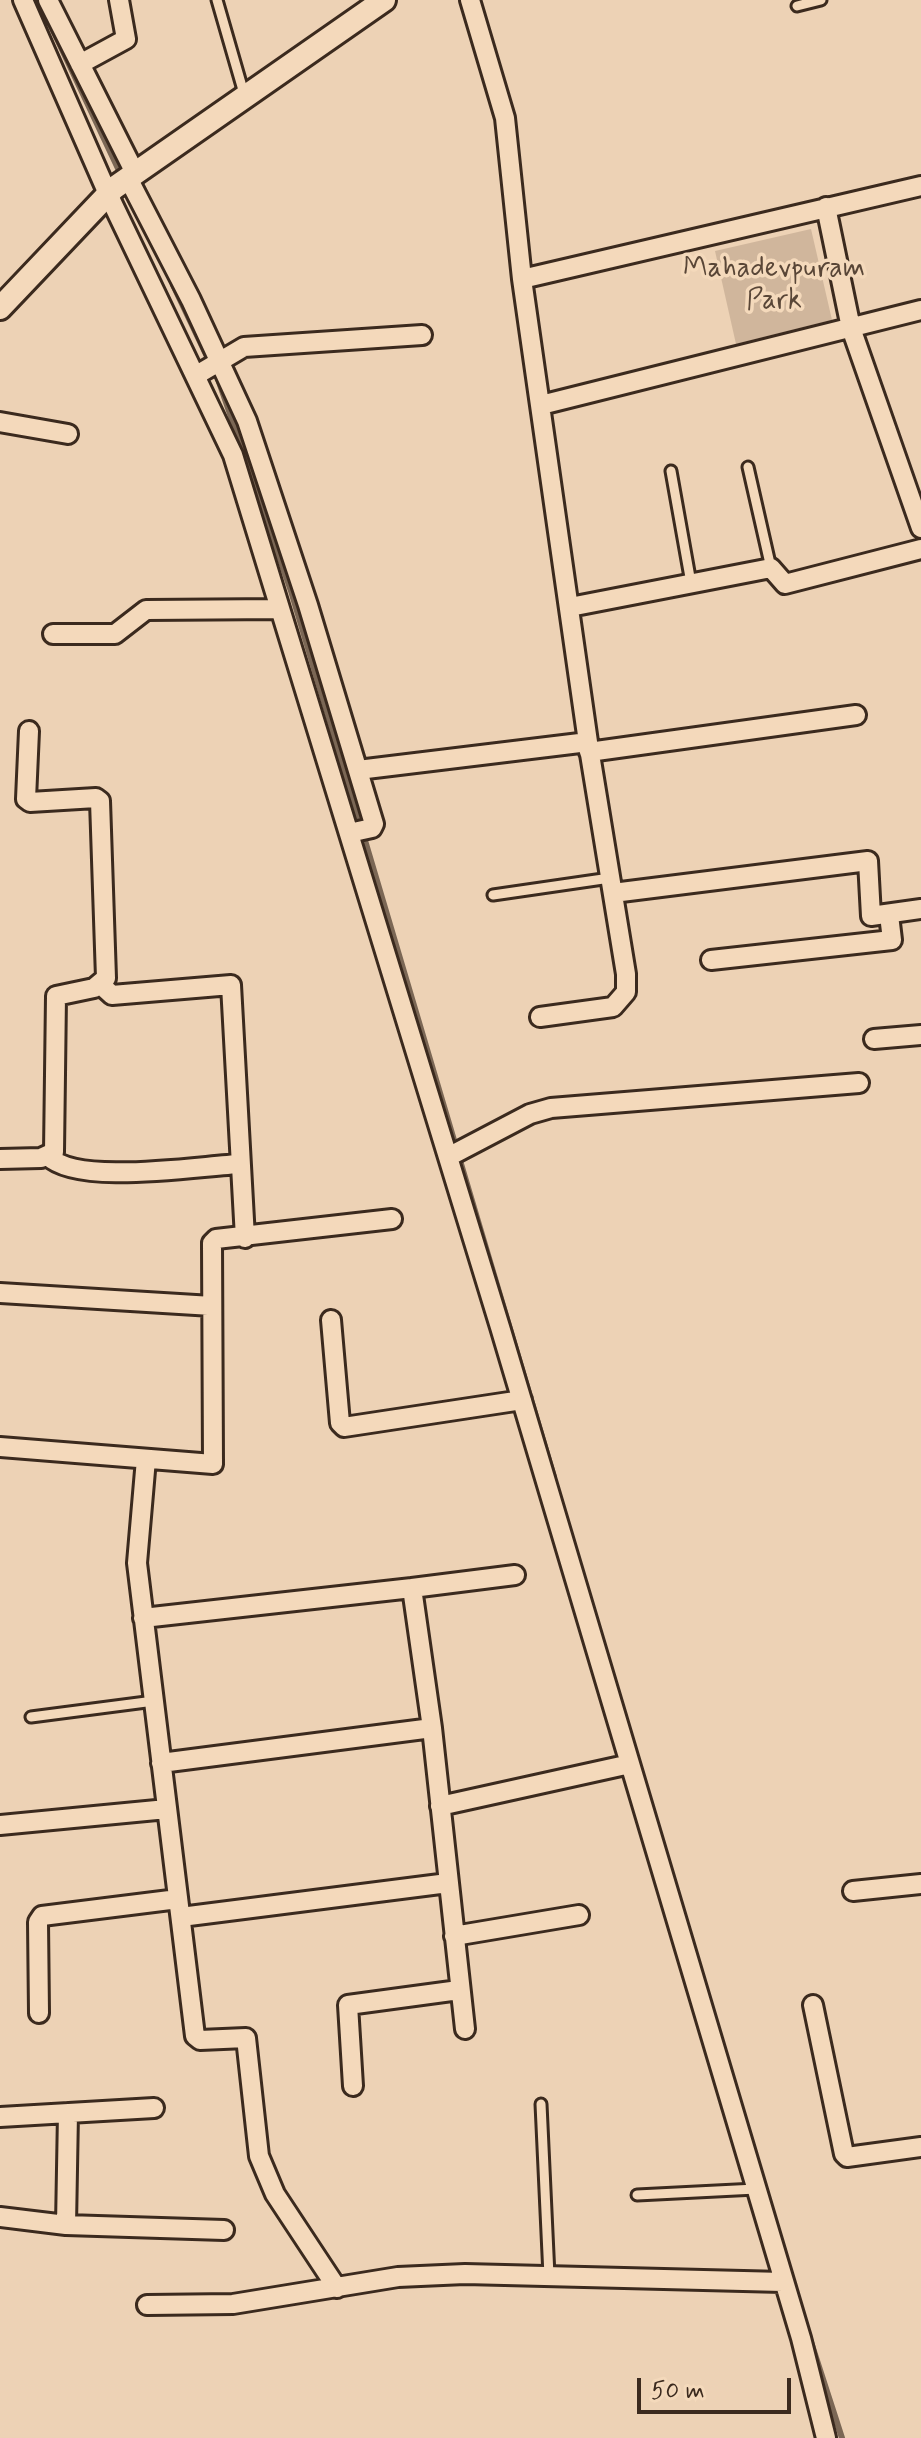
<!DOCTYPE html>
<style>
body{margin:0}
#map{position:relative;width:921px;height:2438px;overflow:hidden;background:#edd2b5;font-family:Mynerve,sans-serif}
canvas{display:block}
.scale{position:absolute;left:637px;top:2378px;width:154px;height:36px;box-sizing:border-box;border:4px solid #3b2a1e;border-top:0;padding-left:10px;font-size:24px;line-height:28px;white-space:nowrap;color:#3b2a1e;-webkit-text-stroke:6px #f4d9bb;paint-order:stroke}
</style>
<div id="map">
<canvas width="921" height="2438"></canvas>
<div class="scale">50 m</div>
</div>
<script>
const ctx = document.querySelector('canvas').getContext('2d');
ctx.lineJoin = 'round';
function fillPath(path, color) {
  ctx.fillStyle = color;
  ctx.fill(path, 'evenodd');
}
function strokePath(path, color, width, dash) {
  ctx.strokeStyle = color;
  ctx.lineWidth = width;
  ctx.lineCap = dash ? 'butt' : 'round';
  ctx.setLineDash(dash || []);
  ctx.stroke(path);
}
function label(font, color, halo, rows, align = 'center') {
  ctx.font = font + ' Mynerve,sans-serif';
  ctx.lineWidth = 7;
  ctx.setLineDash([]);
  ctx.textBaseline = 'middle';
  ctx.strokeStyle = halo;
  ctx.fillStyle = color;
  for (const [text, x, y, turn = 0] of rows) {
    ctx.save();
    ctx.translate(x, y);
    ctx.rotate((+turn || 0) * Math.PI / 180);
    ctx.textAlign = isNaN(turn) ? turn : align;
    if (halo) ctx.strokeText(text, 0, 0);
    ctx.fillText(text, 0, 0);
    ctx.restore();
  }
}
fillPath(new Path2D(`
 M811,229l21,91 -96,24 -21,-93z`), '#d0b69c');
strokePath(new Path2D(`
 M50,24l72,153
 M173,285l38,80
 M218,379l73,212 263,886
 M810,2339l32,99`), '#7b6755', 6);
const service = new Path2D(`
 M217,0l28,97
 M797,6l24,-6
 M748,467l23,101
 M671,471l20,112
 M493,895l117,-17
 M31,1717l123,-16
 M541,2104l8,172
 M637,2195l119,-6`);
const minor = new Path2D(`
 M23,0l85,194 125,261 267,872 301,1011 25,100
 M48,0l87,173
 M470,0l35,118 17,161 66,463 38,232v18l-13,15 -73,10
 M80,64l46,-25 -7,-39
 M128,178l63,122 56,121 61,184 66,219 -2,4 -23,5
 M826,207l25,121 70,200
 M522,279l399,-93
 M195,376l49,-29 178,-12
 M541,405l380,-95
 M0,422l68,12
 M570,607l201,-39 14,16 136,-35
 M53,634h62l31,-24 134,-1
 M589,752l267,-37
 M358,770l230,-28
 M613,893l255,-32 3,55 50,-7
 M711,960l181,-20 -3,-25
 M101,985l11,10 119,-10 14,253
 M874,1039l47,-4
 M48,1156c29,30 150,10 192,8
 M448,1157l82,-43 21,-6 308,-25
 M0,1159l41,-1 13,-6 2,-156 38,-8 12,-10 -6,-177 -4,-3 -66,4 -4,-3 3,-68
 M0,1293l212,13
 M331,1320l9,103 4,4 178,-27
 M0,1447l213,17 -1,-221 4,-4 176,-20
 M146,1459l-9,104 58,473 5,4 46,-2 13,118 16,38 62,94
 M412,1588l103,-13
 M143,1618l269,-30 20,140 33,301
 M161,1763l271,-35
 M440,1806l190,-42
 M0,1825l167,-16
 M853,1891l68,-7
 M181,1917l267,-34
 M454,1936l125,-21
 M813,2005l31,149 3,3 74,-10
 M39,2013l-1,-91 4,-6 136,-17
 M353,2086l-5,-81 111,-15
 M0,2117l154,-9
 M0,2217l66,8 158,5
 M66,2225l2,-112
 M147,2305l86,-1 165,-27 67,-3 318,8`);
const tertiary = new Path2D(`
 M0,308l114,-120 270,-188`);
strokePath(service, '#3b2a1e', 15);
strokePath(minor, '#3b2a1e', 24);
strokePath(tertiary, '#3b2a1e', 28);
strokePath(service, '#f4d9bb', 9);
strokePath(minor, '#f4d9bb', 18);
strokePath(tertiary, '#f4d9bb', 22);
label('28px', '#594637', '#f4d9bb', [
 ["Mahadevpuram",774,270],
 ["Park",774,302]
]);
</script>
